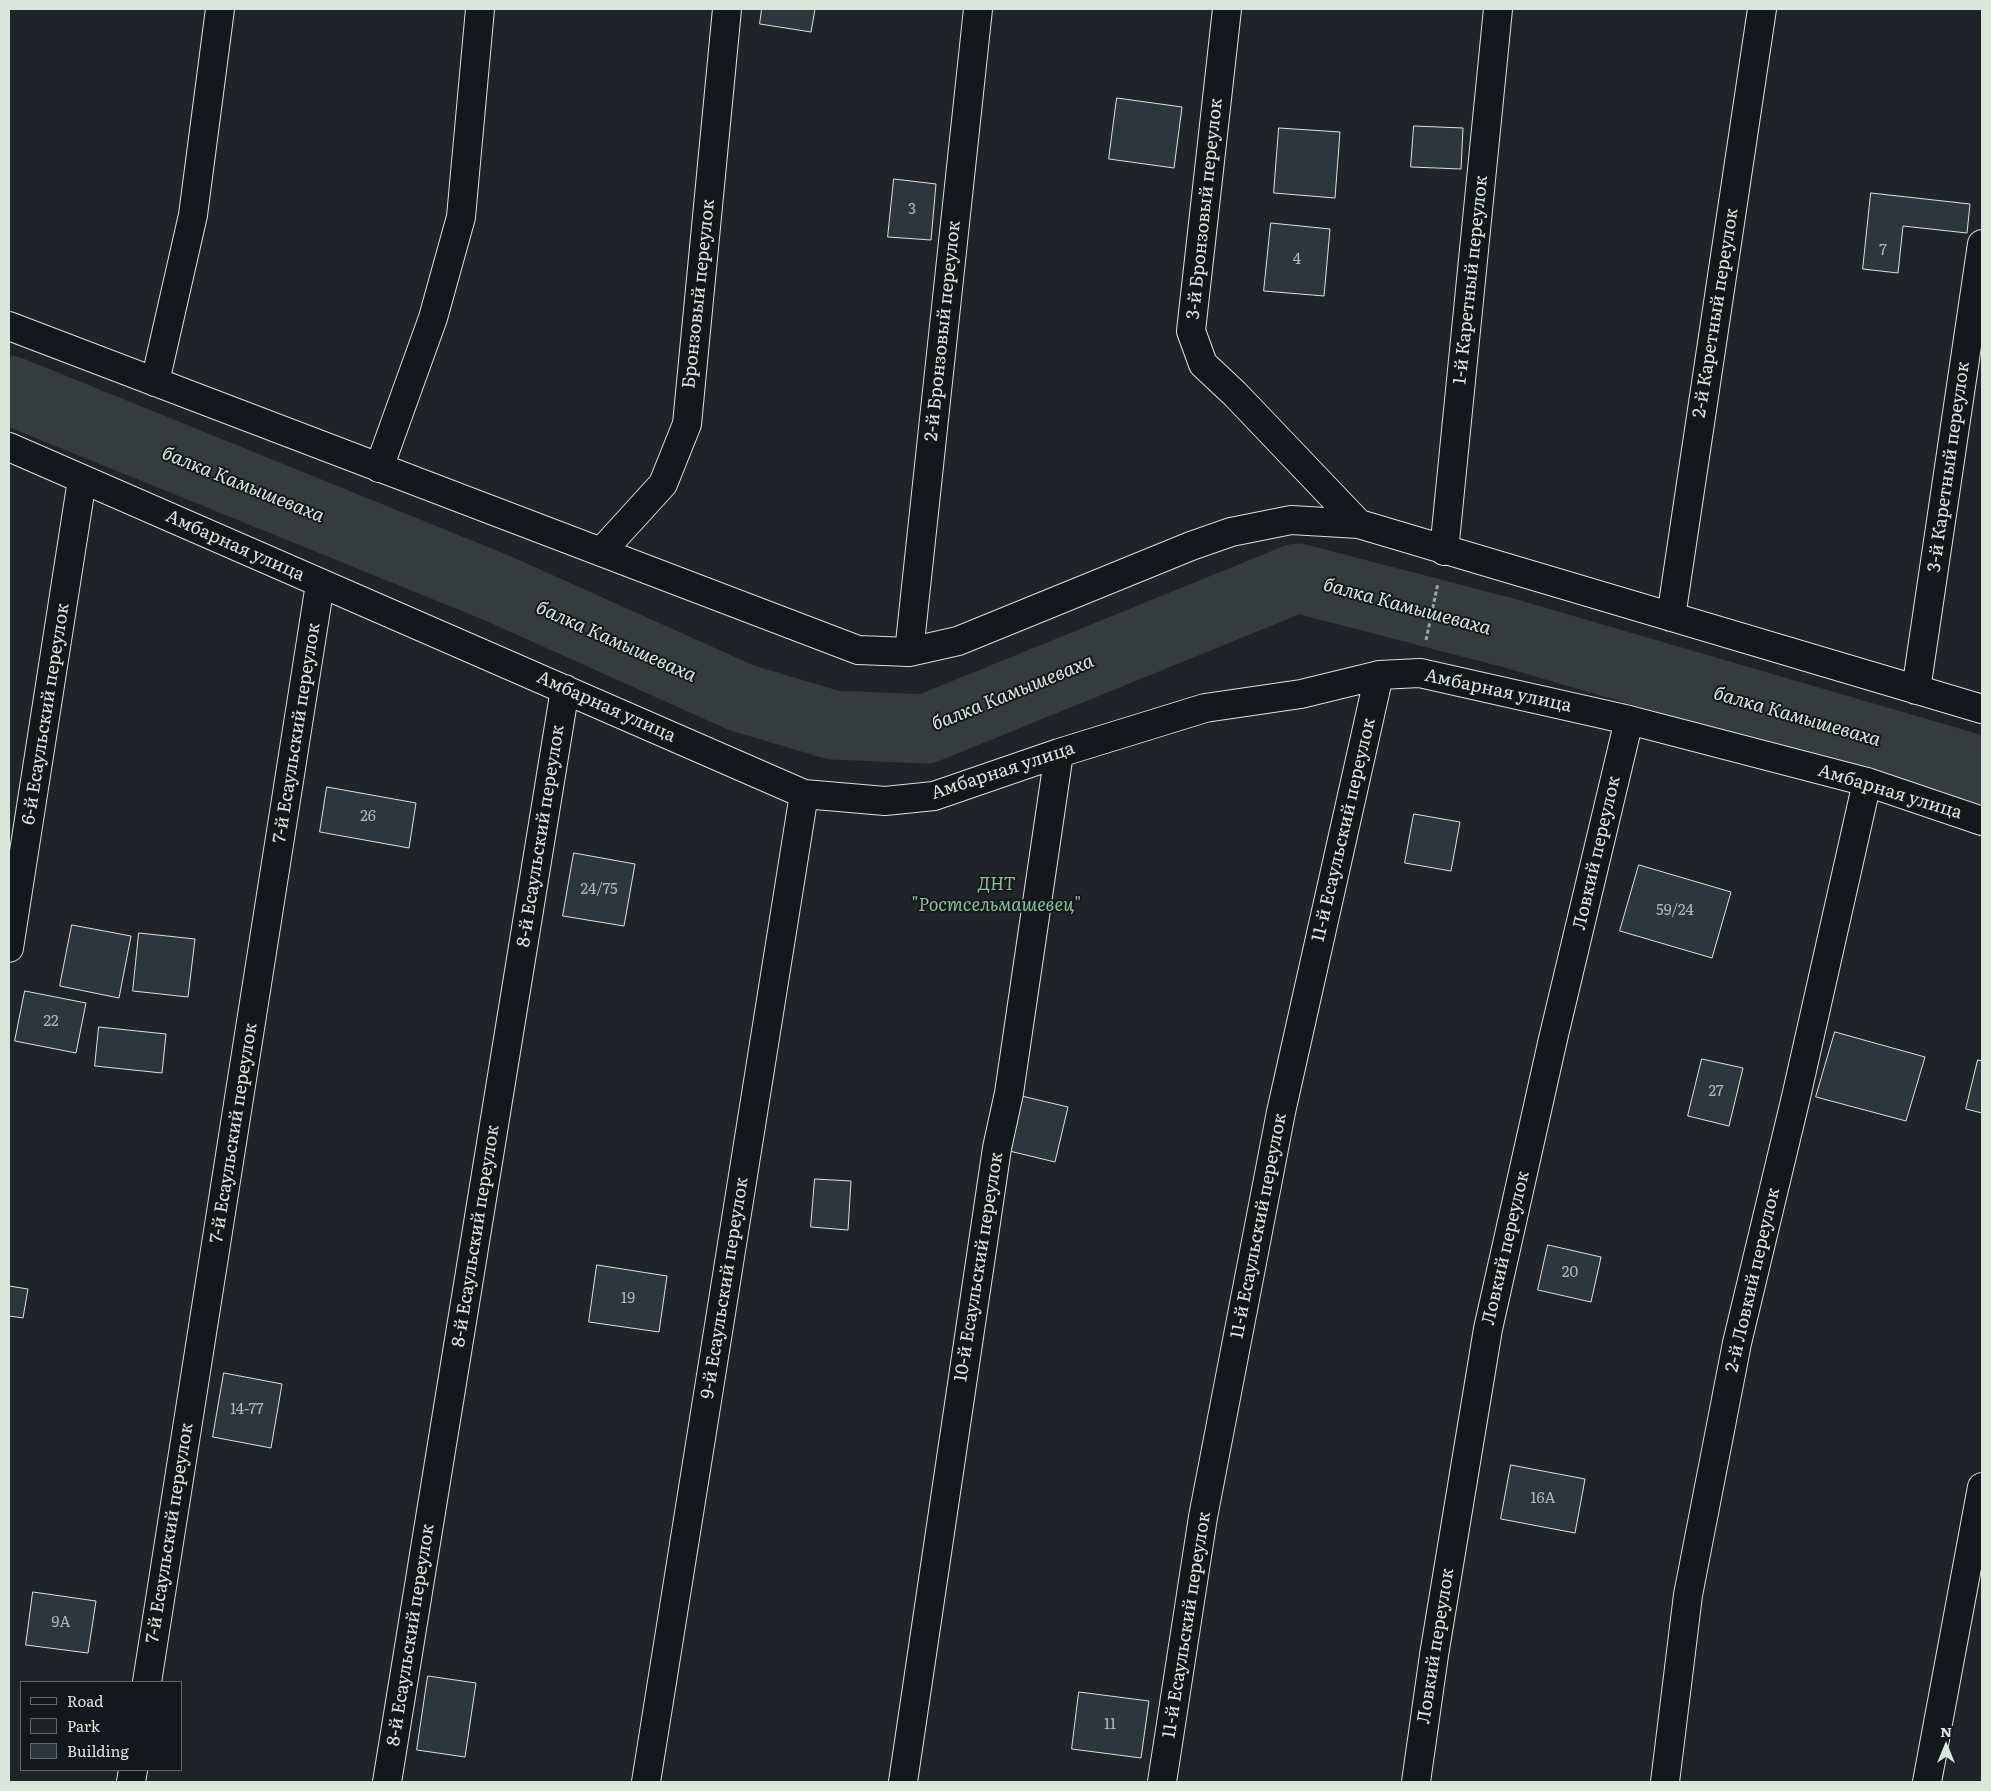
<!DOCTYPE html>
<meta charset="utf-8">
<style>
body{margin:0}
#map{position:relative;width:1991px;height:1791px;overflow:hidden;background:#14181c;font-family:Literata,serif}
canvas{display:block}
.frame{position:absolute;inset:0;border:10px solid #d8e6dc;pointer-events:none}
.legend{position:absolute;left:20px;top:1681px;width:162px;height:90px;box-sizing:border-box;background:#14181c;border:1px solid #626a69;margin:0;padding:6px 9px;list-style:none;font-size:15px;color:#d8e6dc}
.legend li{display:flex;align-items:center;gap:10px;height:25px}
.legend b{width:25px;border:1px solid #626a69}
.north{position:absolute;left:1921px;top:1721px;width:50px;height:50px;-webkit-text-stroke:4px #14181c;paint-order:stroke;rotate:0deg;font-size:14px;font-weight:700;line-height:20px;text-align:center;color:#d8e6dc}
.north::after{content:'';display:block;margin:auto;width:18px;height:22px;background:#d8e6dc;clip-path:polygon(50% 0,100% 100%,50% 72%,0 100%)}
</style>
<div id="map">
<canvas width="1991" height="1791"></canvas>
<div class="frame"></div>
<ul class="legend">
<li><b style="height:6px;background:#14181c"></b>Road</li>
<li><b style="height:14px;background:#202428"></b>Park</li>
<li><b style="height:14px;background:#2c363c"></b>Building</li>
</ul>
<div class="north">N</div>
</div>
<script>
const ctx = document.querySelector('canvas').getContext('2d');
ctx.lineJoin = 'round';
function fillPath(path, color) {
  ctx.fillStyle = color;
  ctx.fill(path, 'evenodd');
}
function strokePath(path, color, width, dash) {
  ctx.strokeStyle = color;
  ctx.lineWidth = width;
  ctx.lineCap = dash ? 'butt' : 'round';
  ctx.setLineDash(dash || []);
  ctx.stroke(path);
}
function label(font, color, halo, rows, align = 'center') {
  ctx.font = font + ' Literata,serif';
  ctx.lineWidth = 4;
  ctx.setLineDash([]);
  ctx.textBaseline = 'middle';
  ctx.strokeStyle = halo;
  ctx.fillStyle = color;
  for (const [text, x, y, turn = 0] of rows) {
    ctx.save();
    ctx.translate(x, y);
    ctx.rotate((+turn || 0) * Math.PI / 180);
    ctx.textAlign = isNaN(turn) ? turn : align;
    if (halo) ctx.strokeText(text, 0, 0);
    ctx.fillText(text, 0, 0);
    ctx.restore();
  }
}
const green = new Path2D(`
 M9,9h1973v1773h-1973zM21,1682h160v88h-160z`);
fillPath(green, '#202428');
strokePath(green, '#939e99', 1);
strokePath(new Path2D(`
 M9,390l488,198 245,110 91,27 93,4 371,-151 212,55 473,138`), '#363b3e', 69);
const building = new Path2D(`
 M762,9h53l-4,23 -51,-8z
 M1117,98l65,9 -8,61 -65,-9z
 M1414,126l49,2 -2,41 -50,-2z
 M1279,128l61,4 -5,66 -61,-5z
 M894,179l42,5 -5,56 -43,-3z
 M1871,193l99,11 -3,29 -64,-7 -5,47 -35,-4z
 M1271,223l59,6 -6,67 -60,-5z
 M327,787l89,16 -7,45 -89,-16z
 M1414,814l46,8 -9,49 -46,-8z
 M574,853l61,11 -11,62 -61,-10z
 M1639,865l92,27 -19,66 -92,-27z
 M72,925l59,11 -12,62 -59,-12z
 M139,933l56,6 -7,58 -55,-6z
 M25,991l61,12 -10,50 -61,-12z
 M99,1027l67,7 -4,39 -67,-7z
 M1835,1032l90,25 -19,64 -90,-24z
 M1702,1059l41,9 -14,58 -41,-10z
 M1978,1060l4,1v52l-16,-4z
 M1009,1093l59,14 -13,55 -58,-14z
 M815,1179l36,2 -3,49 -37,-3z
 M1548,1245l53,12 -10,45 -53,-12z
 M597,1265l70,11 -8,56 -70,-10z
 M9,1286l19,3 -5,29 -14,-2z
 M224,1373l58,11 -11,64 -58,-11z
 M1511,1465l74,14 -10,54 -74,-14z
 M33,1592l63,9 -8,52 -62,-8z
 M428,1676l48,7 -11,74 -48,-7z
 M1079,1692l70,9 -8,57 -69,-9z`);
fillPath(building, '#2c363c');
strokePath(building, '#d8e6dc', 1);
const minor = new Path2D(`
 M1227,9l-36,322 12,33 32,30 124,130
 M9,326l849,324 51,2 49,-11 233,-95 40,-14 60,-12 68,4 623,185
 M155,382l38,-167 27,-206
 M9,447l795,347 81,7 49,-5 125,-43 146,-45 96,-14 78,-19 41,-2 209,47 238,62 115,39
 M379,468l54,-150 28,-101 19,-208
 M1444,551l54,-542
 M601,552l62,-68 24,-60 40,-415
 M1671,617l91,-608
 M909,652l69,-643
 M1916,690l66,-446
 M9,948l73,-468
 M147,1682l173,-1098
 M131,1782l2,-12
 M387,1782l178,-1093
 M646,1782l158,-988
 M903,1782l94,-634 12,-55 50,-340
 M1162,1782l41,-265 78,-405 98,-437
 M1416,1782l18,-127 54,-326 65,-290 76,-319
 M1665,1782l23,-187 49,-252 59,-246 71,-315
 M1927,1782l55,-295`);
strokePath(minor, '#d8e6dc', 30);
strokePath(new Path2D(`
 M1426,640l12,-57`), '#9da8a2', 3, [4, 2.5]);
strokePath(minor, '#14181c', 28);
label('15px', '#adbab4', null, [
 ["3",912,210],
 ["7",1883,251],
 ["4",1297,260],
 ["26",368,817],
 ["24/75",599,890],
 ["59/24",1675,911],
 ["22",51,1022],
 ["27",1716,1092],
 ["20",1570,1273],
 ["19",628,1299],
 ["14-77",247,1410],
 ["16А",1543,1499],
 ["9А",61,1623],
 ["11",1110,1725]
]);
label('18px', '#d8e6dc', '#14181c', [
 ["3-й Бронзовый переулок",1205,209,-84],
 ["1-й Каретный переулок",1471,280,-84],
 ["Бронзовый переулок",699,294,-84],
 ["2-й Каретный переулок",1716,313,-81],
 ["2-й Бронзовый переулок",943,331,-84],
 ["3-й Каретный переулок",1949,467,-82],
 ["Амбарная улица",235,546,24],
 ["Амбарная улица",1498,691,12],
 ["Амбарная улица",606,707,24],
 ["6-й Есаульский переулок",46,714,-81],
 ["7-й Есаульский переулок",297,733,-81],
 ["Амбарная улица",1003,771,-18],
 ["Амбарная улица",1890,792,17],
 ["11-й Есаульский переулок",1344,830,-77],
 ["8-й Есаульский переулок",541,836,-81],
 ["Ловкий переулок",1597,853,-77],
 ["7-й Есаульский переулок",234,1133,-81],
 ["11-й Есаульский переулок",1259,1226,-79],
 ["8-й Есаульский переулок",476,1236,-81],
 ["Ловкий переулок",1506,1248,-77],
 ["10-й Есаульский переулок",979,1267,-81],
 ["2-й Ловкий переулок",1753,1280,-77],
 ["9-й Есаульский переулок",725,1288,-81],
 ["7-й Есаульский переулок",170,1533,-81],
 ["11-й Есаульский переулок",1187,1625,-81],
 ["8-й Есаульский переулок",411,1635,-81],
 ["Ловкий переулок",1436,1646,-81]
]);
label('italic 18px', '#8ac095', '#14181c', [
 ["ДНТ",996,885],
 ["\"Ростсельмашевец\"",996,906]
]);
label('italic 19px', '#d8e6dc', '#14181c', [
 ["балка Камышеваха",243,485,22],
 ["балка Камышеваха",1407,607,15],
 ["балка Камышеваха",616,642,24],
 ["балка Камышеваха",1013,693,-22],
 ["балка Камышеваха",1797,717,16]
]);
</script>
